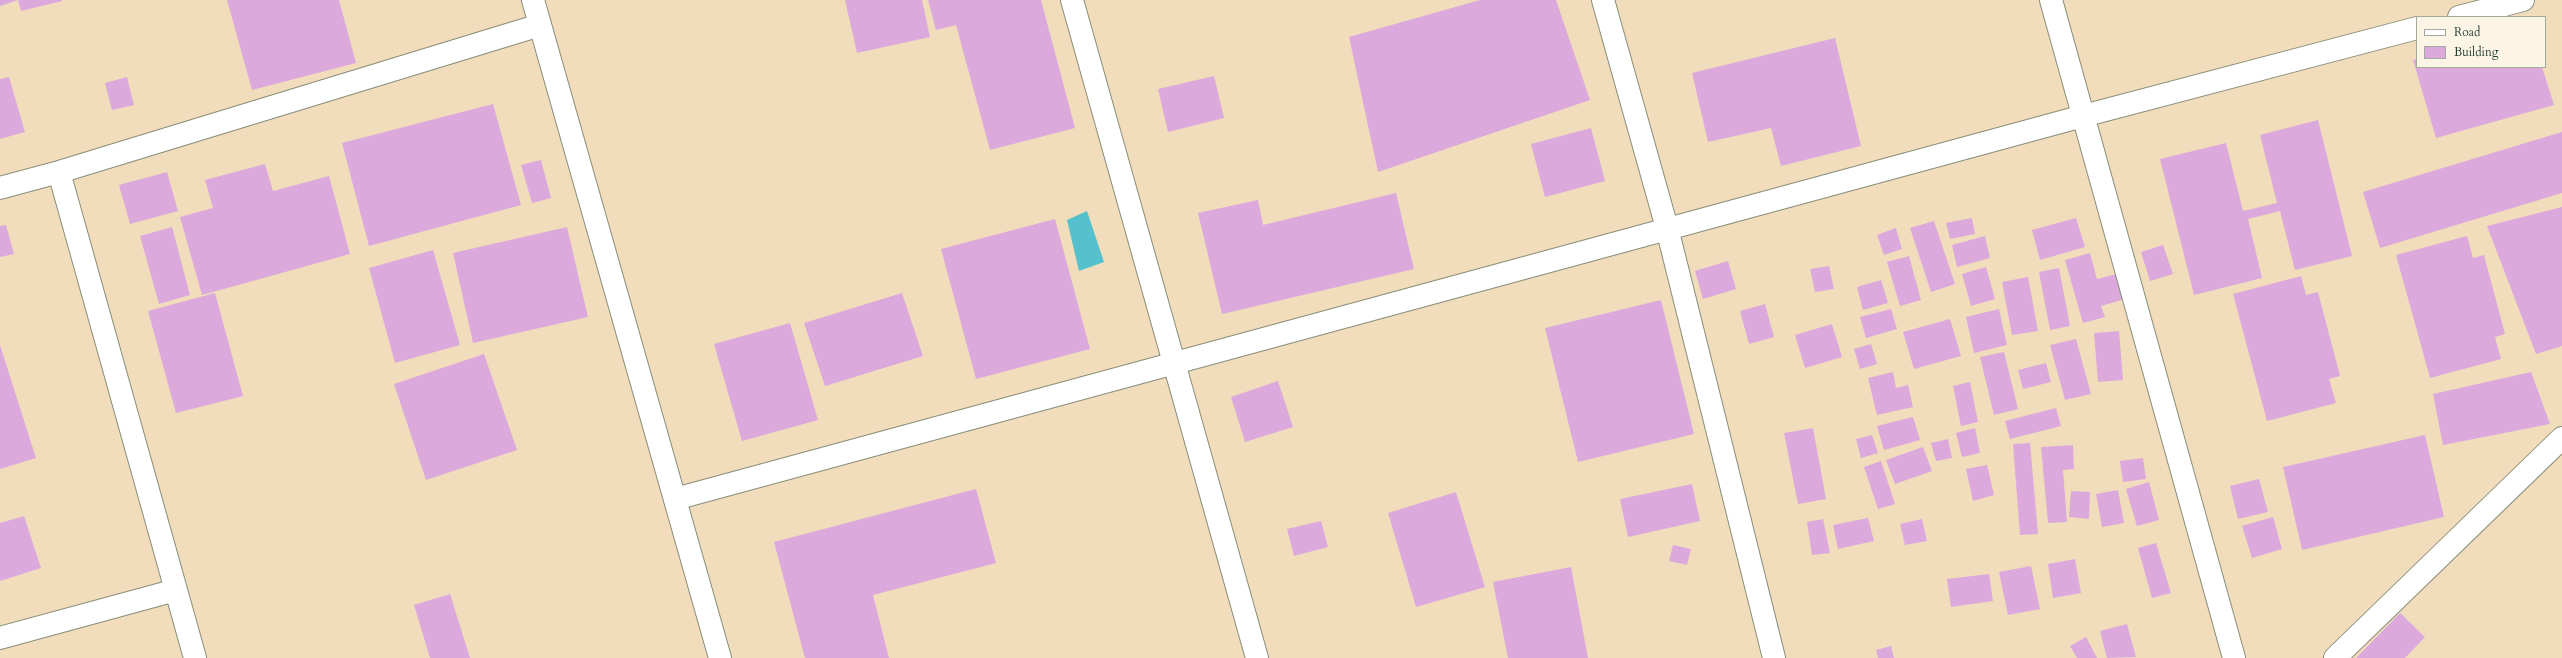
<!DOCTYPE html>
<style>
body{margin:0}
#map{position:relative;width:2562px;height:658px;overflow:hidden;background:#f1ddbc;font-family:Cardo,serif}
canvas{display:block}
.legend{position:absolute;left:2416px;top:16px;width:130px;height:52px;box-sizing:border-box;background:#fcf5e5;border:1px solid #a4ab9e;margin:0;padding:5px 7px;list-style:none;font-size:12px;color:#1f3d34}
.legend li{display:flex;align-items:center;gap:8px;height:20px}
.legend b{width:20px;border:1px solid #a4ab9e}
</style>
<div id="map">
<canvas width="2562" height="658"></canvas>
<ul class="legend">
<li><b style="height:5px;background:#fff"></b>Road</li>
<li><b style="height:11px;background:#dba9dc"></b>Building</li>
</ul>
</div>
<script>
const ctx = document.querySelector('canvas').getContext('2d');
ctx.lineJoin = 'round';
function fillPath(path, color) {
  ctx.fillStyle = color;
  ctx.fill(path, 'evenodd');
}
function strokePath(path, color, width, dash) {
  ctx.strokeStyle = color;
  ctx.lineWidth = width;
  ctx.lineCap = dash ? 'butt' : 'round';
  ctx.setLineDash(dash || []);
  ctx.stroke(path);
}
fillPath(new Path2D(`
 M1087,211l17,51 -25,9 -12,-51z`), '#54c1cd');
fillPath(new Path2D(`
 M0,0h62v1l-41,10 -3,-11 -18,6z
 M227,0h112l17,63 -104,27z
 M845,0h77l8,37 -73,16z
 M928,0h113l34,128 -85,22 -34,-125 -20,5z
 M1480,0h76l34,100 -212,72 -29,-135z
 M1835,38l26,108 -80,20 -10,-38 -63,14 -16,-69z
 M2417,59v8h125l12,38 -118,33 -23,-78z
 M1214,76l10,42 -56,14 -10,-43z
 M9,77l16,55 -25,7v-60z
 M127,77l7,28 -22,5 -7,-27z
 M493,104l28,101 -152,41 -27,-103z
 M2318,120l34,136 -57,14 -15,-59 -32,8 14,59 -68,17 -34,-136 66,-16 17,68 34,-8 -17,-68z
 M1591,128l14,53 -60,16 -14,-53z
 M2562,132v61l-182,55 -17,-56z
 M541,160l10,38 -19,5 -11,-38z
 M265,164l8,27 56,-15 21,78 -148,41 -22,-78 33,-9 -8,-28z
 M167,172l11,39 -48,13 -11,-39z
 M1396,193l18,76 -192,45 -24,-101 60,-13 5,25z
 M2562,207v139l-26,8 -49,-128z
 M1972,218l3,16 -25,5 -4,-16z
 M2076,218l9,29 -45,13 -8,-30z
 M1055,219l35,130 -114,30 -35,-130z
 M1934,221l21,63 -24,8 -21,-64z
 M6,225l8,29 -14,3v-31z
 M172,227l18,68 -31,9 -19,-68z
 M567,227l21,90 -115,26 -20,-90z
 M1896,228l6,21 -18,6 -7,-20z
 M1985,236l5,22 -33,9 -5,-22z
 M2467,236l6,22 11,-3 21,79 -10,3 6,22 -71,19 -34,-123z
 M2163,245l10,29 -23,7 -9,-29z
 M433,250l27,95 -65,18 -26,-95z
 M2090,253l7,26 20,-5 8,25 -24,7 4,11 -22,6 -18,-63z
 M1909,256l12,44 -21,6 -13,-44z
 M1728,261l8,28 -33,10 -8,-28z
 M1829,266l5,23 -19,3 -5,-23z
 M1986,267l9,32 -24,7 -9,-32z
 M2059,268l11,58 -20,4 -11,-58z
 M2301,276l5,19 12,-3 22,84 -11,3 7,24 -69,18 -34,-127z
 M2028,277l10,54 -26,4 -10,-53z
 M1881,280l7,23 -25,7 -6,-23z
 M215,293l28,103 -67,17 -28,-102z
 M902,293l21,63 -98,30 -21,-63z
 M1661,300l33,134 -116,28 -33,-134z
 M1765,304l9,33 -25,7 -9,-33z
 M1891,309l6,20 -31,9 -6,-21z
 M1999,309l8,36 -33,8 -8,-36z
 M1950,319l11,37 -47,13 -11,-37z
 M790,323l28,97 -76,21 -28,-97z
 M1832,324l10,33 -37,11 -10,-33z
 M2119,331l4,49 -25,2 -4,-49z
 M2076,339l15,55 -26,6 -15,-55z
 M1871,344l6,20 -17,5 -6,-20z
 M0,345l36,113 -36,11z
 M2004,352l14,57 -24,6 -14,-58z
 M484,354l33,96 -91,30 -32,-96z
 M2046,363l5,19 -28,7 -5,-19z
 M1893,372l3,16 12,-3 5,22 -36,8 -9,-37z
 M2531,372l19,52 -107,21 -10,-51z
 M1278,381l15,46 -48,15 -14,-45z
 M1970,382l8,40 -17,4 -8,-40z
 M2056,408l5,18 -51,13 -5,-18z
 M1913,417l7,23 -36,10 -7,-24z
 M1813,428l13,71 -28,5 -14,-71z
 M1975,428l5,25 -18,4 -6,-24z
 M1872,435l6,18 -17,5 -5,-19z
 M2425,435l19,82 -142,33 -19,-83z
 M1948,439l4,19 -16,3 -5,-18z
 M2030,443l8,91 -18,1 -7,-91z
 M2073,445l1,24 -11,1 4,52 -19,1 -7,-76z
 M1923,447l9,24 -37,13 -9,-24z
 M2143,458l3,21 -23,3 -3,-21z
 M1881,461l14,43 -17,5 -14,-42z
 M1987,465l7,30 -21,6 -7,-32z
 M2259,479l9,33 -30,7 -8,-33z
 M2149,482l10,38 -22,6 -11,-37z
 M1692,484l8,37 -72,16 -8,-38z
 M976,489l20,74 -123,32 16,63h-84l-31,-116z
 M2118,490l6,33 -22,4 -6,-33z
 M2071,491l19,1 -1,27 -20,-2z
 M1456,492l29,95 -69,20 -28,-94z
 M24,516l17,52 -41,13v-58z
 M2273,517l9,32 -30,9 -10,-32z
 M1868,518l6,23 -36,8 -5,-24z
 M1823,519l7,34 -18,2 -5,-33z
 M1922,519l5,22 -22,4 -5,-21z
 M1321,521l7,26 -34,9 -7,-27z
 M2156,543l15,50 -19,5 -14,-50z
 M1673,545l18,4 -4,16 -18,-4z
 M2075,559l6,34 -28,5 -5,-34z
 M2031,566l9,43 -32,6 -9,-43z
 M1571,567l17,91h-80l-15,-76z
 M1989,574l4,27 -42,6 -4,-28z
 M450,594l20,64h-40l-16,-53z
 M2400,613l25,24 -20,21h-49z
 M2127,624l9,33 -29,1 -7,-27z
 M2086,637l11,21h-20l-7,-12z
 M1891,646l3,12h-16l-2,-8z`), '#dba9dc');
const minor = new Path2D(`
 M1072,0l185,658
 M1603,0l64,228 107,430
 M2051,0l183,658
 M2459,17l64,-17
 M59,172l136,486
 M0,188l59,-16 481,-147
 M675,499l1408,-383 334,-88
 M0,638l176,-48
 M2335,658l227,-220`);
const tertiary = new Path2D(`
 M533,0l187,658`);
strokePath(minor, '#888d78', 24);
strokePath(tertiary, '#888d78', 24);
strokePath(minor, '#fff', 22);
strokePath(tertiary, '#fff', 22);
</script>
